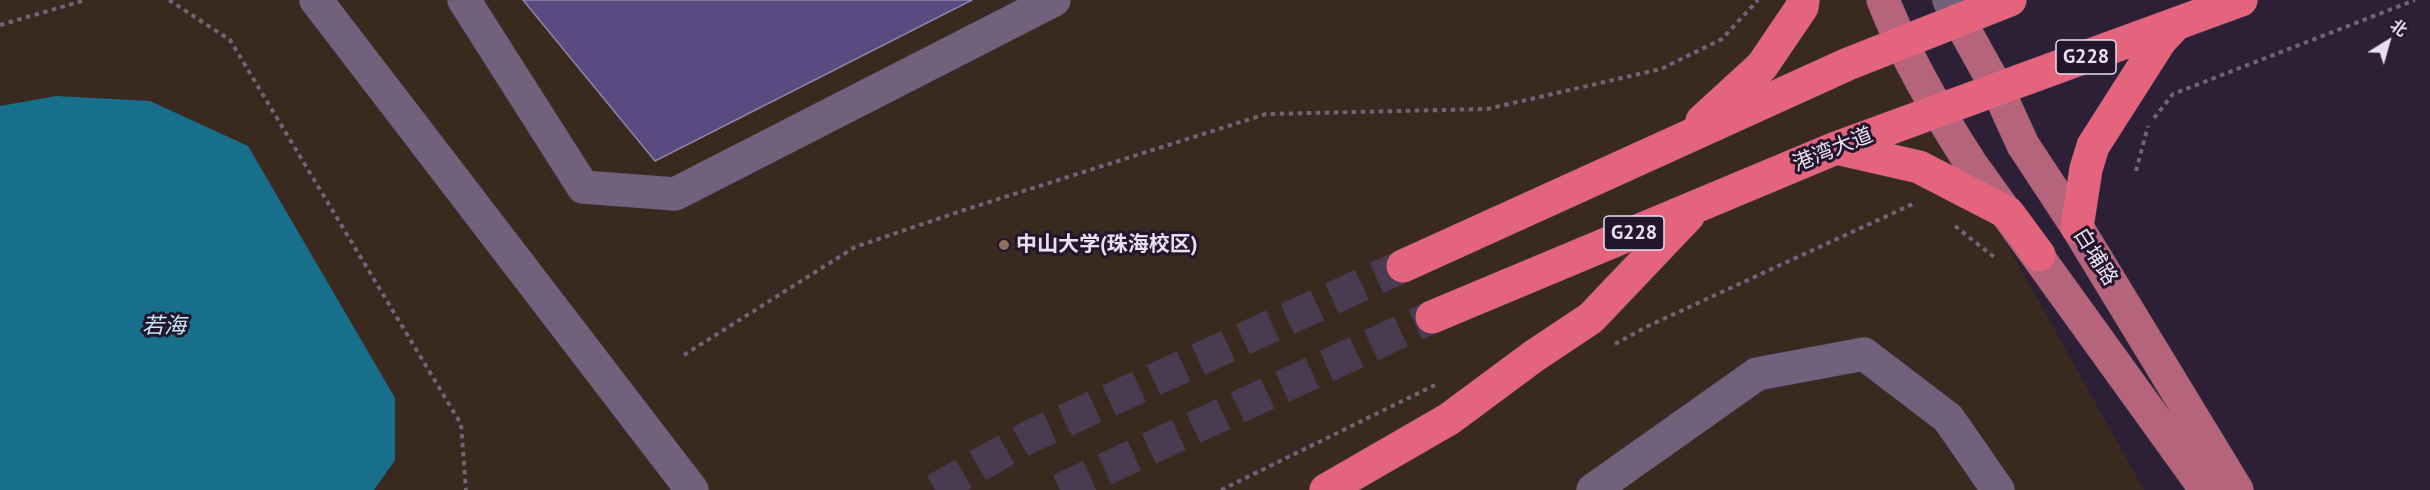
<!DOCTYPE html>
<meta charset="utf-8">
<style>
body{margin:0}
#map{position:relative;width:2430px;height:490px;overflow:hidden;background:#2d1f35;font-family:"PT Sans","Noto Sans SC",sans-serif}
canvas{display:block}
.north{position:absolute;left:2358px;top:12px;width:60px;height:60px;-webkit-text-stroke:4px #23152b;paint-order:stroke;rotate:37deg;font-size:16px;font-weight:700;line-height:24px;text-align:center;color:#e9e0ef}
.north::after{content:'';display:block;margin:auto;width:21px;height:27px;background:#e9e0ef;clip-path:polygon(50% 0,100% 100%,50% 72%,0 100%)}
</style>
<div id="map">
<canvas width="2430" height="490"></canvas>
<div class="north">北</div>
</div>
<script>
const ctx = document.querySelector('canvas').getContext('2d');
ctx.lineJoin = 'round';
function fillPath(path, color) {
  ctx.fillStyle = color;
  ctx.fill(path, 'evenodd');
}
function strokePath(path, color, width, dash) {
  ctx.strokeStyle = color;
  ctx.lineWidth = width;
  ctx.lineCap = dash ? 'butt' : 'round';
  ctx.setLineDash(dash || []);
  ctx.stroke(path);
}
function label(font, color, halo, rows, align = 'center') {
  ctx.font = font + ' "PT Sans","Noto Sans SC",sans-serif';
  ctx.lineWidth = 6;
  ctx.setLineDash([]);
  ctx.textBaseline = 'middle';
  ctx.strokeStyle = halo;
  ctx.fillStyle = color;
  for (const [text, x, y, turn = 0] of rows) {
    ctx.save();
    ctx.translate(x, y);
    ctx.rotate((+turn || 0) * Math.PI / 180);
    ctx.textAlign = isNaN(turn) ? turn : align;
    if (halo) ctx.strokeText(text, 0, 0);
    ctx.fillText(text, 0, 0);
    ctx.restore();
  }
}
fillPath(new Path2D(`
 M0,0h1871l273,490h-2144z`), '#39291f');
fillPath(new Path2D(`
 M56,96l94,5 98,45 147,252v62l-21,30h-374v-384z`), '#186f8c');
const building = new Path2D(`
 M523,0h449l-317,161z`);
fillPath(building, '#594b82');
strokePath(building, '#8b85a3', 1.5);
strokePath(new Path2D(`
 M935,490l94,-53 374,-171
 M1060,490l372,-173`), '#493c51', 33, [33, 16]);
const minor = new Path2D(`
 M316,0l376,490
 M464,0l119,187 92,7 379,-194
 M1949,0l10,20
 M1593,490l164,-116 107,-20 84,64 50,72`);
const major = new Path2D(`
 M1883,0c23,58 54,111 88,164l235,326
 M1959,20l39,70 25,55 54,82 160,263`);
const highway = new Path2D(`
 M1702,121l60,-55 40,-59 1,-7
 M1836,148l83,19 89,46 31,42
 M2077,227l9,-58 7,-23 67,-105 14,-15
 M1403,266l445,-202 162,-64
 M1432,317l404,-169 405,-148
 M1326,490l123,-71 85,-63 57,-38 97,-102`);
strokePath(minor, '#483c4f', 34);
strokePath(major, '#483c4f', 34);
strokePath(highway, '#483c4f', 34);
strokePath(new Path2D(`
 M169,0l61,40 231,384 5,66
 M0,25l86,-25
 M2154,118l19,-24 242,-94
 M2136,171l12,-45
 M1955,226l39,31
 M1615,344l33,-18 267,-123
 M684,355l171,-108 109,-37 302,-96 221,-5 174,-40 61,-30 36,-39
 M1221,490l214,-105`), '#706478', 4, [4.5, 4.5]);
strokePath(minor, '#72617b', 33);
strokePath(major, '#b6637c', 33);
strokePath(highway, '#e4647d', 33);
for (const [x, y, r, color] of [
 [1004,245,6,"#8d6e63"]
]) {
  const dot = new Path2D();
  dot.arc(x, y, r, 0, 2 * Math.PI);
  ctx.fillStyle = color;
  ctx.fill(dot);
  strokePath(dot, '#23152b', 2);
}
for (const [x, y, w] of [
 [2086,57,60],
 [1634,233,60]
]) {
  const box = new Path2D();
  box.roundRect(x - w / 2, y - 17, w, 34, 4.5);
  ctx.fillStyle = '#23152b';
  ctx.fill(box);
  strokePath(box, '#e9e0ef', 1.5);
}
label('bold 20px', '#e9e0ef', null, [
 ["G228",2086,57],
 ["G228",1634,233]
]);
label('21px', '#e9e0ef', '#23152b', [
 ["港湾大道",1833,150,-22],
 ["白埔路",2095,257,58]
]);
label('bold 21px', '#e9e0ef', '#23152b', [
 ["中山大学(珠海校区)",1016,245]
], 'left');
label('italic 22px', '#c3ebfc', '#23152b', [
 ["若海",164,327]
]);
</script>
